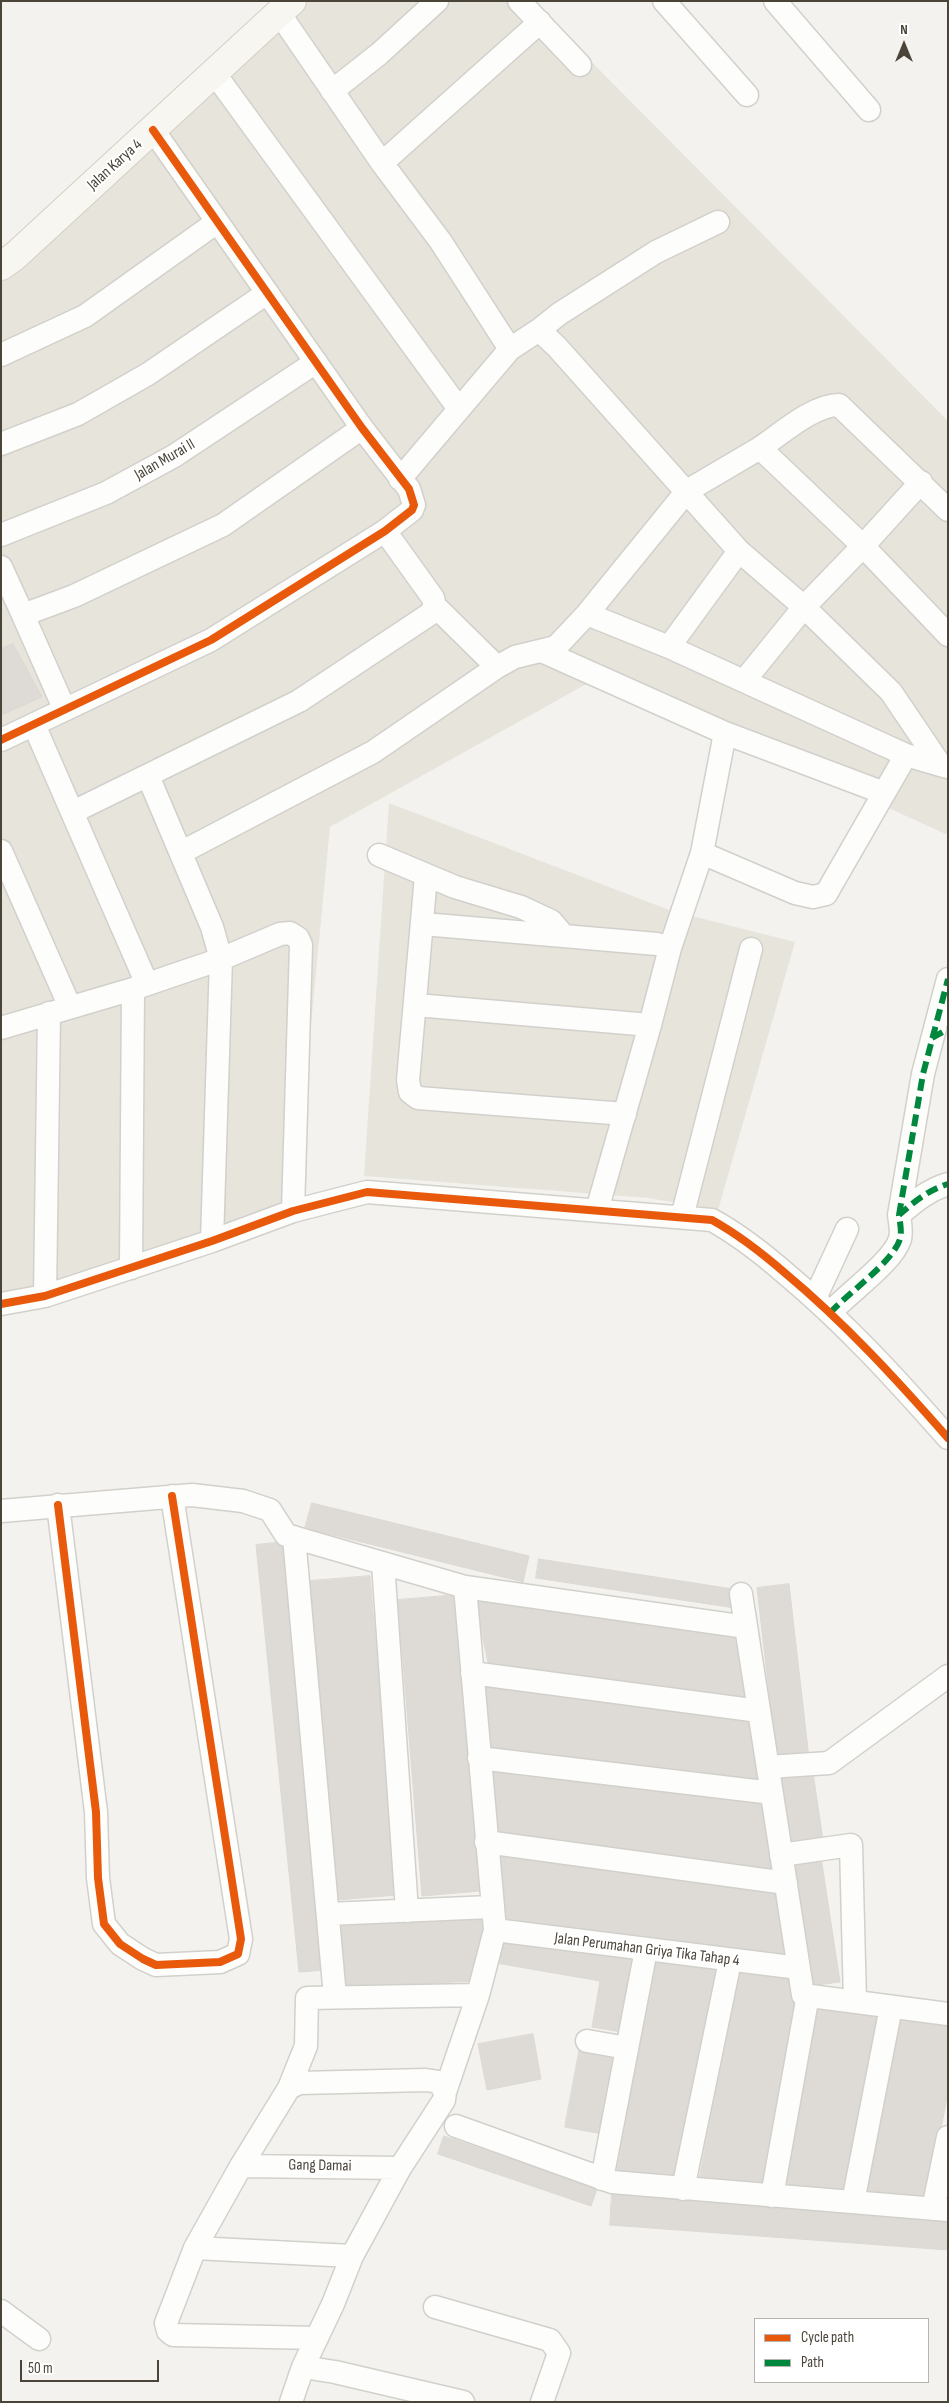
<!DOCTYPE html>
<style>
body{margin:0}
#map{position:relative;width:949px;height:2403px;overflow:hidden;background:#f4f2ee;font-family:"Sofia Sans Condensed",sans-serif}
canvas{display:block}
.frame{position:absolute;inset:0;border:2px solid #4b4439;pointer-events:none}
.legend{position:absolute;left:754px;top:2318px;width:175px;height:65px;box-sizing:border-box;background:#fff;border:1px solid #b7b4b0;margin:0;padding:6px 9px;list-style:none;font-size:15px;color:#4b4439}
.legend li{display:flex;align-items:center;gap:10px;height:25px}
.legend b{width:25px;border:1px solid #b7b4b0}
.north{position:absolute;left:879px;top:20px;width:50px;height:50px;-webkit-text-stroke:4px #fff;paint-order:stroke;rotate:0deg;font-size:14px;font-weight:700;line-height:20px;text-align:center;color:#4b4439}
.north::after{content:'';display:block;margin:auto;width:18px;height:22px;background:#4b4439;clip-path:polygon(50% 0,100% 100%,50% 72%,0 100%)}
.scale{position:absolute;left:20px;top:2360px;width:139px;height:22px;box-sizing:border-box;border:2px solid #4b4439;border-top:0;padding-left:6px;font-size:15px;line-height:18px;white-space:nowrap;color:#4b4439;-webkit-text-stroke:4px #fff;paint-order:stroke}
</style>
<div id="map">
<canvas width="949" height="2403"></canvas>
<div class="frame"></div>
<ul class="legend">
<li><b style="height:6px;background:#e8590c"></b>Cycle path</li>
<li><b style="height:6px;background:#00873e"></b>Path</li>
</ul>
<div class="north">N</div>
<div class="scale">50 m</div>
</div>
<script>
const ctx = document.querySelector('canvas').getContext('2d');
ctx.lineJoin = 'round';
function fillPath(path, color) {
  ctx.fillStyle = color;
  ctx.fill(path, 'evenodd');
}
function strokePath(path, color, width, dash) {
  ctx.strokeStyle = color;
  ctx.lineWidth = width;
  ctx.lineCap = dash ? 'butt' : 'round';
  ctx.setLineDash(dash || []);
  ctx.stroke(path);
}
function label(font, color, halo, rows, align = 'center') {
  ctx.font = font + ' "Sofia Sans Condensed",sans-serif';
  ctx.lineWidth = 4;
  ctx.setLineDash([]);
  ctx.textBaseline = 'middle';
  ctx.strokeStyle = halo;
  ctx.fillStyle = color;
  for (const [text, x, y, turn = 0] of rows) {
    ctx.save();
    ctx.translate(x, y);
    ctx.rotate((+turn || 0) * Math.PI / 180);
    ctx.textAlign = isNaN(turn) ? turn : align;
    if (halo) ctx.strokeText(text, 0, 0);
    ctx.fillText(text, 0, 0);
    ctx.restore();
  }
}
fillPath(new Path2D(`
 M300,1h231l417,420v414l-349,-158 -269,150 -37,384 -248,85 -44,-3v-1015z
 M389,803l283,108 123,31 -77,268 -70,-12 -284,-22z`), '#e7e4dc');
const building = new Path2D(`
 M13,644l29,53 -41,18v-66z
 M312,1503l217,53 -6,26 -218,-54z
 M284,1542l42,428 -27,2 -43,-427z
 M539,1559l194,30 2,19 -199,-30z
 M370,1576l27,319 -60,5 -27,-319z
 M789,1584l20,174 -32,3 -20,-173z
 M456,1595l25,296 -59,5 -24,-296z
 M474,1598l267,39 8,62 -260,-34z
 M482,1682l272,38 9,64 -274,-36z
 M812,1766l11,74 -34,5 -11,-74z
 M487,1769l279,31 11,74 -285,-39z
 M498,1854l278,38 13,65 -284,-35z
 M821,1857l19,125 -31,4 -19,-124z
 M482,1917l5,11 -14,53 -131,7 -4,-62z
 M501,1935l133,24 -13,73 -29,-5 8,-46 -104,-18z
 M653,1958l63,11 -37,214 -62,-11z
 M738,1969l50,9 12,32 -33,183 -68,-12z
 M817,2002l64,11 -32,183 -64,-11z
 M899,2014l49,9v69l-21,110 -61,-11z
 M533,2034l8,45 -54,11 -9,-46z
 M580,2047l37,7 -15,80 -37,-7z
 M444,2136l153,53 -6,17 -153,-52z
 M612,2193l336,25v32l-338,-25z`);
fillPath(building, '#dedbd6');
strokePath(building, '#dcd9d4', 1);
const minor = new Path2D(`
 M519,1l61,64
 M664,1l83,94
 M775,1l94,109
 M279,13l103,150 59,79 69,107
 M215,74l244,335
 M332,91l47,-37 58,-53
 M382,163l158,-141
 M539,330l20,-16 97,-62 62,-30
 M1,355l84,-39 132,-94
 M1,444l77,-30 70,-40 119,-81
 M760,448c21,-14 53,-43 79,-43l109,105
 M400,479l110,-130 29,-19 18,17 182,204 65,56 87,85 48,71
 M921,482l-58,64 85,89
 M1,535l105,-42 68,-37 142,-94
 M1,567l22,48 51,-19 149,-71 139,-97
 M587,614l82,33 237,108 41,12
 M23,615l41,93
 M669,647l70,-96
 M544,652l181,81 159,60
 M497,667l18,-10 41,-10 31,-33 100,-123 73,-43 103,98 -59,61 -60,74
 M34,725l113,259
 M1,740l210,-100 174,-109 27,-21 2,-5 -5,-16 -47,-61 -209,-298
 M148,776l64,151 9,32 -9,282
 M73,812l226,-111 131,-87 5,-8 -2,-8 -48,-67
 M1,851l69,156
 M182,852l191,-100 124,-85 -62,-61
 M702,853l93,40 18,4 13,-3 80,-139
 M379,855l76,32 66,20 30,14 12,14
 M426,876l-18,204 2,12 8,6 207,16
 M423,924l234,20 13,4 -20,77 -53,185
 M670,948l32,-95 23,-120
 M416,1005l234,20
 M1,1028l132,-39 88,-30 59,-25 10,-1 8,5 3,7 -8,266
 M899,1215l24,-141 25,-95
 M682,1217l69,-268
 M131,1268l2,-279
 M45,1296l4,-283
 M815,1298l32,-69
 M1,1304l44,-8 167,-55 81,-30 74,-19 345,28c27,15 50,33 73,53 60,50 112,107 163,165
 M830,1313c18,-20 63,-51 70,-74 2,-7 0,-17 -1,-24 15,-13 29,-25 49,-31
 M58,1505l38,307 2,66 6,46 16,20 23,15 13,6 64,-3 18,-8 3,-15 -69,-443
 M1,1511l191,-16 51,6 27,9 16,25 179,52 281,40
 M294,1537l41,460
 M383,1563l24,348
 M741,1594l62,401 145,19
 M472,1673l287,38
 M479,1758l293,35
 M768,1767l61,-4 119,-87
 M486,1842l300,41
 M781,1855l70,-10 4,157
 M328,1914l163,-7
 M495,1930l304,38
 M587,2041l40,7
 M289,2088l10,-5 127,-3 13,2 6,10
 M456,2126l156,56 336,28
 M241,2166l159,2
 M602,2179l44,-229
 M683,2189l47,-228
 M772,2196l36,-201
 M853,2202l38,-195
 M933,2209l15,-72
 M195,2248l157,8
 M435,2307l115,33 9,13 -17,49
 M1,2311l38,28
 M317,2338l-144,-3 -5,-4 -2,-8 29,-75 46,-82 48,-78 17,-42 1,-48 171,-3
 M303,2367l30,-63 19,-48 48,-88 44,-68 1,-8 33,-97 17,-65 -30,-343
 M291,2402l12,-35 32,5 128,30`);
const secondary = new Path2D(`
 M1,266l14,-10 277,-255`);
strokePath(minor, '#d2d0cb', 25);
strokePath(secondary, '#d3cfc5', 30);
strokePath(minor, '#fdfdfc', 22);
strokePath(secondary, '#f7f6f1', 28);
strokePath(new Path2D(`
 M932,1038l16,-9
 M899,1215l24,-141 25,-95
 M830,1313c18,-20 63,-51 70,-74 2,-7 0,-17 -1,-24 15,-13 29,-25 49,-31`), '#00873e', 6, [12, 6]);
strokePath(new Path2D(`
 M1,740l210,-100 174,-109 27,-21 2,-5 -5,-16 -47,-61 -209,-298
 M1,1304l44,-8 167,-55 81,-30 74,-19 345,28c27,15 50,33 73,53 60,50 112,107 163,165
 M58,1505l38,307 2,66 6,46 16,20 23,15 13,6 64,-3 18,-8 3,-15 -69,-443`), '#e8590c', 8);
label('16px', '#4b4439', '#fff', [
 ["Jalan Karya 4",115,165,-42],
 ["Jalan Murai II",165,460,-30],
 ["Jalan Perumahan Griya Tika Tahap 4",647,1950,7],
 ["Gang Damai",320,2166,1]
]);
</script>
